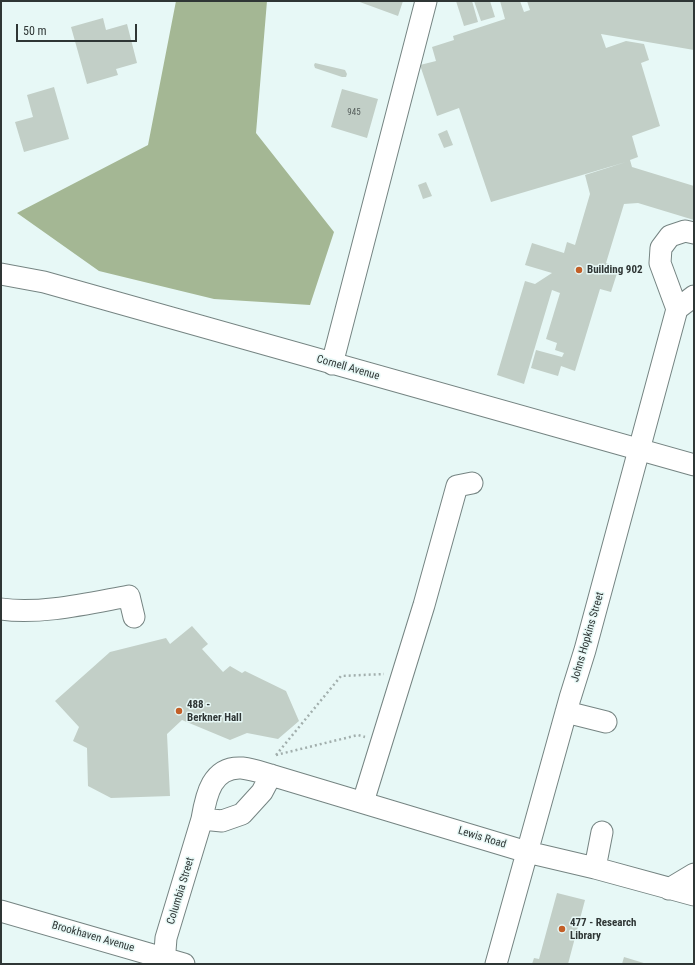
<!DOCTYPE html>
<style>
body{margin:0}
#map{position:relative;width:695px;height:965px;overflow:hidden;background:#e7f8f6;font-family:"Roboto Condensed",sans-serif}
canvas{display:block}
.frame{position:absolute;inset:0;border:2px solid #2f3635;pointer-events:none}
.scale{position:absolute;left:16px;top:24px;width:121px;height:18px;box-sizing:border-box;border:2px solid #2f3635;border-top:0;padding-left:5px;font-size:12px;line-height:14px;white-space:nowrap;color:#2f3635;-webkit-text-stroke:3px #e7f8f6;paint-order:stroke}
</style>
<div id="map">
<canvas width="695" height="965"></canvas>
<div class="frame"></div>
<div class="scale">50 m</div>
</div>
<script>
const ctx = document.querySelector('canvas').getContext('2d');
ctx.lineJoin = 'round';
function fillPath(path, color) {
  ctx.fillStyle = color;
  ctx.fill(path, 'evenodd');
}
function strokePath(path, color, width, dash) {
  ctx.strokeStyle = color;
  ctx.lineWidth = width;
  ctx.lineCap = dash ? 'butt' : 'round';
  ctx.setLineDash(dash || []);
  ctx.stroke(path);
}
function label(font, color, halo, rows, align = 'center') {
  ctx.font = font + ' "Roboto Condensed",sans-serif';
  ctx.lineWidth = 3;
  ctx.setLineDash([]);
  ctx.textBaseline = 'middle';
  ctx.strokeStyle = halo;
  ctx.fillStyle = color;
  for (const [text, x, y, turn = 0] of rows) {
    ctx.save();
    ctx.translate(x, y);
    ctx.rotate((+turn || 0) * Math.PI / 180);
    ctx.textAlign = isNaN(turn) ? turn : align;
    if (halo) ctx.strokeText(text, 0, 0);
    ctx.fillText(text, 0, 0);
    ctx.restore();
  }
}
fillPath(new Path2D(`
 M176,1h91l-11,132 78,99 -24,73 -96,-6 -115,-28 -82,-58 131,-68z`), '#a4b794');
fillPath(new Path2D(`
 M357,1h46l-5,15z
 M456,1h16l6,21 -14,4z
 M474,1h16l5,16 -14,4z
 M500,1h20l4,11 6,-2 -3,-9h167v49l-93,-16 5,14 20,-7 18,3 5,16 -8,3 19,63 -28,10 6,21 -8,3 2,7 62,19v34l-56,-17 -14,1 -18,59 13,4 -8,25 -11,-3 -25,82 -14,-5 -3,10 -27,-8 5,-18 26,7 2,-4 -9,-3 2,-7 -11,-4 14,-46 -8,-3 -28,94 -27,-9 28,-94 10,3 17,-11 -27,-8 7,-22 32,10 3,-11 8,3 15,-51 -5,-19 41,-13 -135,40 -32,-94 -22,8 -17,-51 16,-4 -4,-14 22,-7 -1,-4 52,-17z
 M103,18l3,12 21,-6 10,39 -21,6 2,6 -31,9 -16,-57z
 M315,63l30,7 2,4 -1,3h-4l-27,-9 -1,-3z
 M54,87l15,52 -45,13 -9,-30 18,-5 -6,-22z
 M342,89l36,10 -11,39 -36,-11z
 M447,130l6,15 -9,3 -6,-14z
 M426,182l6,14 -9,3 -5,-14z
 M192,626l16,18 -6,5 21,23 7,-6 12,7 3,-2 41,20 13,30 -21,18 -31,-6 -17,7 -48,-20 -15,14 3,62 -59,2 -23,-12 -1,-38 -14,-7 6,-14 -24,-26 55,-49 56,-14 4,6z
 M557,893l28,7 -17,64h-36l2,-6 5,1z
 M624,957l23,7h-25z`), '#c2cfc7');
const minor = new Path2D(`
 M1,274l43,8 650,183
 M677,309l17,-13
 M332,364l94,-363
 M1,609c39,6 89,-6 128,-13l5,21
 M566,712l40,10
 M363,802l61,-197 33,-119 15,-3
 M202,819l20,2 20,-7 20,-22 9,-17
 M595,868l7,-36
 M669,889l25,-15
 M1,911l183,53
 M164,964l2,-26 36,-119c4,-24 10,-53 40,-51 7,1 15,3 22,5l263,79 68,16 99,27
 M496,964l74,-266 15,-48 92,-341 -17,-46 1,-15 9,-12 15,-5 9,2`);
strokePath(minor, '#758482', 23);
strokePath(new Path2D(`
 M276,755l65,-79 43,-2
 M276,755l82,-20 7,2`), '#a2afad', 2.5, [2, 3]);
strokePath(minor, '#fff', 21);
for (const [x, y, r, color] of [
 [579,270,4,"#c35f27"],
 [179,711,4,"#c35f27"],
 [562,929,4,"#c35f27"]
]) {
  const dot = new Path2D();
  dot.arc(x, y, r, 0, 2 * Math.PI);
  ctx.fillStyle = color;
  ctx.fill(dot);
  strokePath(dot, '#e7f8f6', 1.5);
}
label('9px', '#545c5a', null, [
 ["945",354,113]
]);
label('bold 11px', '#2f3635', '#e7f8f6', [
 ["Building 902",587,270],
 ["488 -",187,705],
 ["Berkner Hall",187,718],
 ["477 - Research",570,923],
 ["Library",570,936]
], 'left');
label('11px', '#2f3635', '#e7f8f6', [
 ["Cornell Avenue",348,368,16],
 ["Johns Hopkins Street",588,637,-74],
 ["Lewis Road",482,838,17],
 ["Columbia Street",181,891,-73],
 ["Brookhaven Avenue",93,937,16]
]);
</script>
